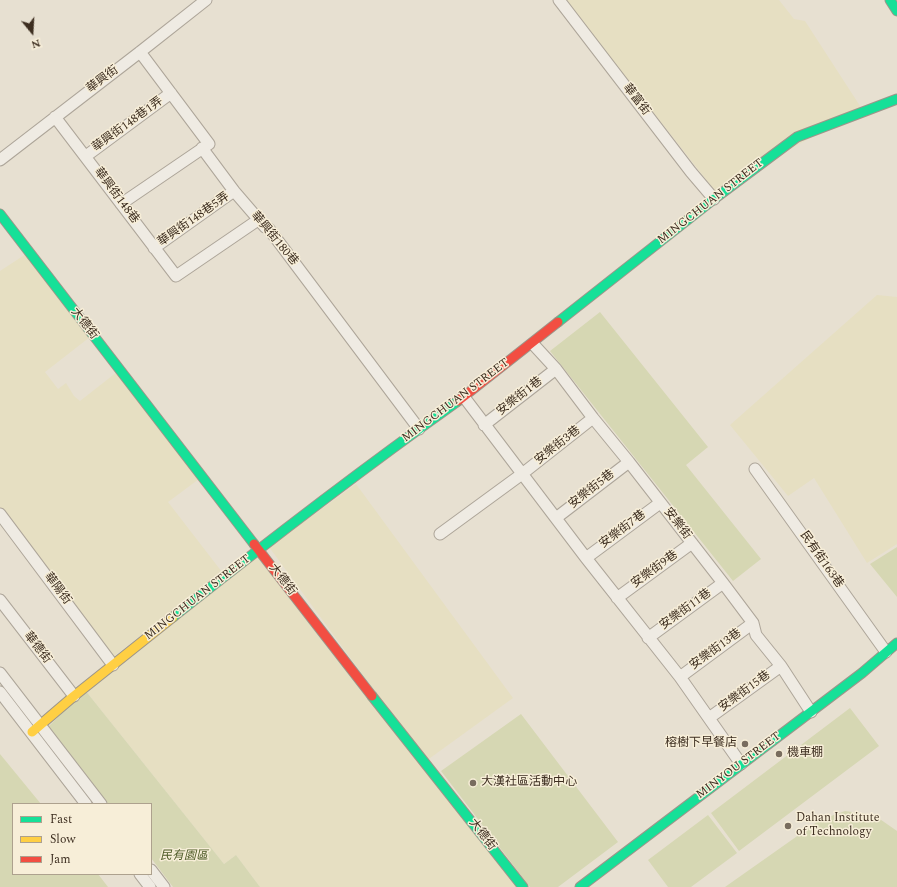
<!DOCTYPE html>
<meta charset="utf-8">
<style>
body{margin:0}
#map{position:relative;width:897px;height:887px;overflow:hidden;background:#e7e0d1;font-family:Spectral,serif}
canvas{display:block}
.legend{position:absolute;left:12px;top:803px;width:140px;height:72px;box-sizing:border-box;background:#f7eed8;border:1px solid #ada18e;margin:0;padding:5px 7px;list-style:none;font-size:12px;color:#3d2e20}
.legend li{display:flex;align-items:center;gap:8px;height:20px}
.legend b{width:20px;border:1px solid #ada18e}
.north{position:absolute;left:12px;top:12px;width:40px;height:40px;-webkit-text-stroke:3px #f7eed8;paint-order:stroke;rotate:162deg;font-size:11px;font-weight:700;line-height:16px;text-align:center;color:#3d2e20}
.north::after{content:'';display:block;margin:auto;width:14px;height:18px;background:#3d2e20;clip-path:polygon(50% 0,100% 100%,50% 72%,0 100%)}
</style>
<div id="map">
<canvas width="897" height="887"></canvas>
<ul class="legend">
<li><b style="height:5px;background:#16e098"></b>Fast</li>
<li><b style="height:5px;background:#ffcf43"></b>Slow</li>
<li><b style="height:5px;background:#f24e42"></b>Jam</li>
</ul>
<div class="north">N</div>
</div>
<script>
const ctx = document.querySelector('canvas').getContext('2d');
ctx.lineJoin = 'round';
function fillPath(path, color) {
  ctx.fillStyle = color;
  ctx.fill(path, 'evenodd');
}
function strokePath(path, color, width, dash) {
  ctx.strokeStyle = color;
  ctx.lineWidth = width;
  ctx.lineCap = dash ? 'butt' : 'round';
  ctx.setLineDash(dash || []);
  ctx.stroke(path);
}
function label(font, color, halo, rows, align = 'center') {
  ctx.font = font + ' Spectral,"Noto Sans TC",serif';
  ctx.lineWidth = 3;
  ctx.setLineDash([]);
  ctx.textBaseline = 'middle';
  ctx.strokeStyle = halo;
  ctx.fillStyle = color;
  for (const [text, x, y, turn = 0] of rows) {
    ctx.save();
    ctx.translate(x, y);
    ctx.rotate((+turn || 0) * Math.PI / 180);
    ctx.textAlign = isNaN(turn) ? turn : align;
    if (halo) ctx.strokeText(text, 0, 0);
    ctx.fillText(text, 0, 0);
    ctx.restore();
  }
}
fillPath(new Path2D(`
 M565,0h214l15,19 11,2 57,88 -147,82z
 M26,254l64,83 -45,35 13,17 8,-6 8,13 6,5 37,-29 82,107 -31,23 54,70 -109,85 -113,-147v-239z
 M877,295l20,2v247l-30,19 -53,-85 -26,18 -58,-71z
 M356,484l157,214 -87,63 -157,-214z
 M258,556l258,331h-256l-24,-32 -12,9 -139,-174z`), '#e6dfc2');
fillPath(new Path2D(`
 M600,312l108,135 -22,18 75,94 -28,22 -183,-230z
 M897,547v50l-27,-33z
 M85,690l139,174 12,-9 24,32h-87l-22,-29v-54h-43l-60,-77z
 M850,708l29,38 -140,105 -28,-38z
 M521,714l97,128 -60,45h-28l-89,-116z
 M0,754l41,50h-28v70h85l10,13h-108z
 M845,811l29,4 23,16v56h-172l95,-67z
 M708,815l29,38 -46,34h-23l-20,-27z`), '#d6d7b3');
const street = new Path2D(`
 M559,0l132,172 23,27
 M55,117l121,159 82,-56
 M202,148l32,43 31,36 4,2 150,200
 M86,156l85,-63
 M0,160l140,-108 66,-52
 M121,204l88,-60 -69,-92
 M154,248l80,-57
 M533,344l23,25 37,49 36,44 94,121 30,40 3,12 25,31 30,46
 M464,397l122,161 94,119 61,87
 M484,425l72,-56
 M755,469l131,183
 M0,514l113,151
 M556,518l73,-56
 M440,534l82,-60 71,-56
 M586,558l74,-55
 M617,598l75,-55
 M0,600l74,96
 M648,638l75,-55
 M0,673l101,131
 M680,677l73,-54
 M0,692l86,112
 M709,718l72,-52
 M151,870l13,17
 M140,874l10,13`);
const fast = new Path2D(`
 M890,0l7,11
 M0,214l254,330
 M558,322l156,-123 83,-62 100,-38
 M173,617c93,-74 188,-147 285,-216
 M372,696l151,191
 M580,887l282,-214 35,-30`);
const slow = new Path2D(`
 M32,732l42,-36 99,-79`);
const jam = new Path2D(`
 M458,401l100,-79
 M254,544l118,152`);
strokePath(street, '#ada599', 13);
strokePath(fast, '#9c958a', 11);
strokePath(slow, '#9c958a', 11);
strokePath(jam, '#9c958a', 11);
strokePath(street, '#efebe3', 11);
strokePath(fast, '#16e098', 9);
strokePath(slow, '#ffcf43', 9);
strokePath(jam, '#f24e42', 9);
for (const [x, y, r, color] of [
 [745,744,4,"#786c5e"],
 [779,754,4,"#786c5e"],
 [473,783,4,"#786c5e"],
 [788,826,4,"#786c5e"]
]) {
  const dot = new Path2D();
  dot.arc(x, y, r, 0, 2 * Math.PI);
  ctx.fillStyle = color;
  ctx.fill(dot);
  strokePath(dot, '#f7eed8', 1.5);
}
label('12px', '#3d2e20', '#f7eed8', [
 ["華興街",103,80,-37],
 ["華富街",636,100,52],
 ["華興街148巷1弄",128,125,-36],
 ["華興街148巷",116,196,53],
 ["MINGCHUAN STREET",711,202,-38],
 ["華興街148巷5弄",194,220,-35],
 ["華興街180巷",274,239,50],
 ["大德街",84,324,52],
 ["安樂街1巷",520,397,-38],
 ["MINGCHUAN STREET",456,401,-37],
 ["安樂街3巷",558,446,-38],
 ["安樂街5巷",592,490,-38],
 ["安樂街",677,524,52],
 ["安樂街7巷",623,530,-37],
 ["民有街163巷",821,560,55],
 ["安樂街9巷",655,570,-36],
 ["大德街",282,580,52],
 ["華陽街",57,589,53],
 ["MINGCHUAN STREET",198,598,-38],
 ["安樂街11巷",686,610,-36],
 ["華德街",37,648,52],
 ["安樂街13巷",716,650,-36],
 ["安樂街15巷",745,692,-36],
 ["MINYOU STREET",739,766,-37],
 ["大德街",482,835,52]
]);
label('12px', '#3d2e20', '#f7eed8', [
 ["榕樹下早餐店",737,744,"right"],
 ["機車棚",787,754],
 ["大漢社區活動中心",481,783],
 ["Dahan Institute",796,819],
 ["of Technology",796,833]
], 'left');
label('italic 12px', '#4d5a26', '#f7eed8', [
 ["民有園區",184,857]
]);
</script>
